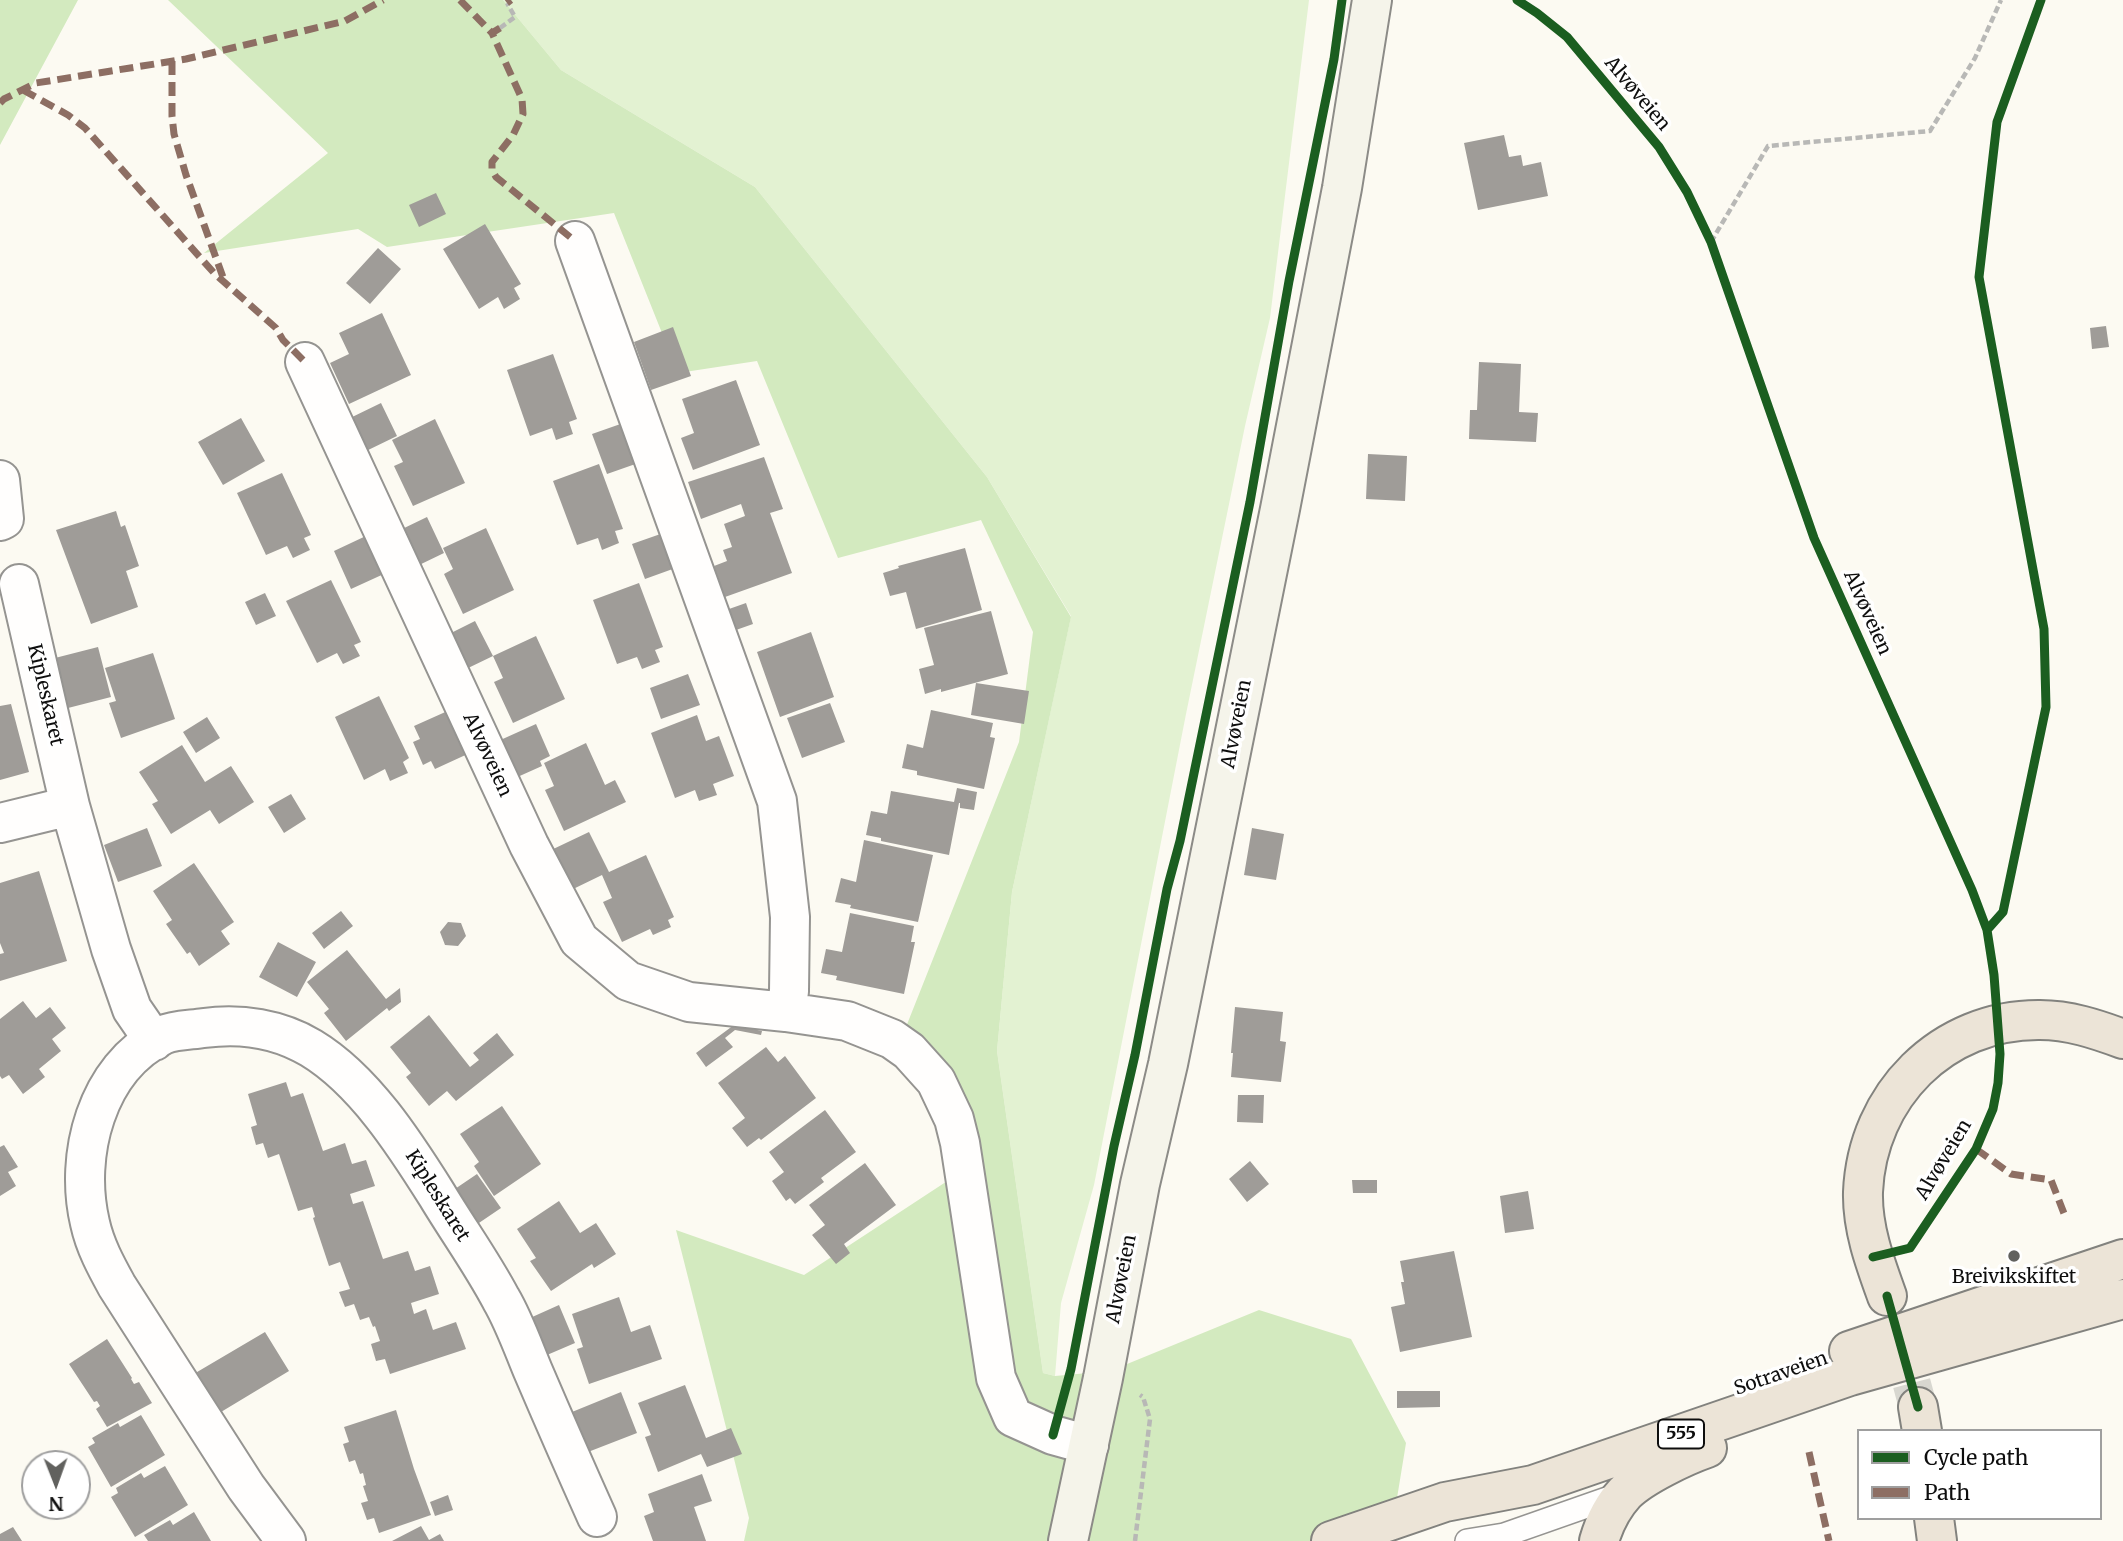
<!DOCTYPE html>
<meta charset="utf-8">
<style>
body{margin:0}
#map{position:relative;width:2123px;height:1541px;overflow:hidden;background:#fcfaf2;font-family:Merriweather,serif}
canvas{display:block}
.legend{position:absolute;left:1857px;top:1429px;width:245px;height:91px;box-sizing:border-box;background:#fff;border:2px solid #9f9f9f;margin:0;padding:9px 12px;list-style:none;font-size:21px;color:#0e0e0e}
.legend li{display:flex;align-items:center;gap:14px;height:35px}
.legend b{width:35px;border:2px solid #9f9f9f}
.north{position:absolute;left:21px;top:1450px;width:70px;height:70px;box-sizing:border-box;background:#fff;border:2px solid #9f9f9f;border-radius:50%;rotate:179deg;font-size:19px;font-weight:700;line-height:28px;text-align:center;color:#0e0e0e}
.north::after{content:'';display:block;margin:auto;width:24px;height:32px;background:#61615e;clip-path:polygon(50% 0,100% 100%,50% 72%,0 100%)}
</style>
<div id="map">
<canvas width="2123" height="1541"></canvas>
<ul class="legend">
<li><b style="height:9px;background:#1b5e20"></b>Cycle path</li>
<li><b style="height:9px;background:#8d6e63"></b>Path</li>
</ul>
<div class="north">N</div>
</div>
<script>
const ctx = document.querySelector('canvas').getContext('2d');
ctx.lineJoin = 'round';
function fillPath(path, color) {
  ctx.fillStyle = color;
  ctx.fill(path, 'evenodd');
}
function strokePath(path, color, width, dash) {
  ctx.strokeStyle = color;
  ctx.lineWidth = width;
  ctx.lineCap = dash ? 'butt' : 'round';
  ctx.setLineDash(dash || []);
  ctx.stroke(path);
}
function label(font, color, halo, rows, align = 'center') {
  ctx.font = font + ' Merriweather,serif';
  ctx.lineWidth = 7;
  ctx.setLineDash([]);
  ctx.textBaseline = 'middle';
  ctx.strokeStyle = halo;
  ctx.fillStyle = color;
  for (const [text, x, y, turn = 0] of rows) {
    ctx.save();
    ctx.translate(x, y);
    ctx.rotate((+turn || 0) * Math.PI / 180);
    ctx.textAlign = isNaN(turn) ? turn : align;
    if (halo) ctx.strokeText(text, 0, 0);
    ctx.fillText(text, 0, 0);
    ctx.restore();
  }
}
fillPath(new Path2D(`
 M503,0h806l-39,318 -25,108 -59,288 -92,471 -33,118 -6,73 -12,-3 -46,-322 15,-159 59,-276 -84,-139 -232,-290 -194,-117z`), '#e3f2d2');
fillPath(new Path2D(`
 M0,0h78l-78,145z
 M168,0h335l58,70 194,117 232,290 84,140 -59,275 -15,159 46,322 12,3 55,-5 149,-61 92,29 55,104 -16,98h-646l5,-23 -73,-288 128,45 157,-103 -59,-135 117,-295 14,-110 -52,-112 -143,38 -81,-197 -79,12 -64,-160 -227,34 -29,-18 -154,24 124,-100z`), '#d3eabf');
fillPath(new Path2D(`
 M1504,135l5,22 12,-2 2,11 18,-4 7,34 -70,14 -14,-67z
 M436,193l10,21 -27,13 -10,-22z
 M485,224l36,60 -7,4 6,11 -16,10 -6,-12 -19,12 -36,-60z
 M378,248l23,21 -31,35 -24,-21z
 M382,313l29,62 -62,29 -19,-41 19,-9 -10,-21z
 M2106,326l3,21 -17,2 -2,-21z
 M673,327l18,49 -40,14 -17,-48z
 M553,354l24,65 -8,3 4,12 -17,6 -4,-12 -22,8 -23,-66z
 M1479,362l42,2 -2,48 19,1 -2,29 -67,-3 1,-29h7z
 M736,380l24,65 -67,25 -12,-32 13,-5 -12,-34z
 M381,403l16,33 -35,17 -16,-33z
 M241,418l24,43 -42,24 -25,-43z
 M435,419l30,64 -52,23 -19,-40 9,-4 -11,-22z
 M629,421l15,40 -37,13 -15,-40z
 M1368,454l39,2 -2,45 -39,-2z
 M764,457l19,52 -13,4 22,60 -67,24 -11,-31 13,-5 -4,-11 9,-3 -8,-23 21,-8 -4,-12 -40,15 -13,-37z
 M599,464l24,65 -8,2 4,12 -17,7 -4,-12 -21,7 -24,-64z
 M282,473l29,62 -7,3 6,12 -17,8 -6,-12 -21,9 -29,-62z
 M116,511l5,16 4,-2 14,41 -13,5 12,36 -47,17 -35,-94z
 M427,517l17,36 -29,14 -17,-36z
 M486,528l28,62 -51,24 -19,-40 9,-5 -10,-21z
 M669,531l12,35 -36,13 -13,-35z
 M368,535l18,38 -35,16 -17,-38z
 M965,548l17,62 -66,19 -10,-37 -16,4 -7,-23 16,-5 -1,-2z
 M331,580l30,62 -7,3 6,11 -17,8 -6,-11 -20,10 -31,-62z
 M639,583l24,64 -8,3 5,12 -18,7 -5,-12 -20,7 -24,-64z
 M265,593l11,23 -20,9 -11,-23z
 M746,603l7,21 -17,6 -7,-21z
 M991,611l17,63 -67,18v-3l-16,5 -6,-25 15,-4 -10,-37z
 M475,621l18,35 -29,14 -17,-35z
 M811,632l23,65 -54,20 -23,-65z
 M536,636l29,63 -52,24 -19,-41 9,-4 -10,-22z
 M98,647l13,50 -43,11 -13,-50z
 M153,653l22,66 -54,19 -12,-35 7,-2 -11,-33z
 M688,674l12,31 -39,14 -11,-31z
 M976,683l53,8 -5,33 -53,-9z
 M379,696l30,62 -6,4 5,11 -18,8 -5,-12 -21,11 -29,-63z
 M830,703l15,39 -43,16 -15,-40z
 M11,704l18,68 -29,8v-74z
 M452,709l20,43 -37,17 -4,-8 -8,4 -10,-23 7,-3 -6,-13z
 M931,710l62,13 -3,14 5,1 -11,51 -67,-14v-4l-15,-3 5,-24 16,4z
 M697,715l9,26 13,-5 15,40 -21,8 4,11 -18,6 -4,-11 -20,8 -24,-65z
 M207,717l13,21 -24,15 -13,-21z
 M536,724l14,32 -10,5 2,5 -29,13 -17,-37z
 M586,743l19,42 10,-5 11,22 -62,29 -19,-41 9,-4 -10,-23z
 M182,745l23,37 26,-16 23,36 -35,22 -9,-14 -39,24 -19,-30 6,-3 -19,-29z
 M957,788l20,4 -3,18 -14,-2v-5h-1l-10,52 -68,-14v-3l-15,-3 5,-24 16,3 4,-23 63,11z
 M291,794l15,25 -22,14 -16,-26z
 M147,828l15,38 -44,16 -14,-37z
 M1252,828l32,6 -8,46 -32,-5z
 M589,832l20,40 37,-17 28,62 -6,3 3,7 -18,8 -3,-6 -28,13 -19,-40 9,-4 -10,-23 -35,17 -20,-40z
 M864,840l69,15 -15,67 -68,-14 1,-3 -16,-3 6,-24 15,4z
 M194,863l40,59 -13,9 9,13 -31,22 -9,-14 -3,2 -21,-30 6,-4 -19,-29z
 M39,871l28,90 -67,20v-27l4,-1 -4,-10v-60z
 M341,911l12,15 -29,23 -12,-16z
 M850,913l64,13 -3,16h4l-11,52 -68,-14 1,-4 -16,-3 5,-24 16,3z
 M448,922l13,1 5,13 -8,10 -13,-1 -5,-13z
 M278,942l38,20 -19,35 -38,-20z
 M347,950l39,49 14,-11 1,14 -12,9 -2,-3 -41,33 -22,-28 5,-4 -22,-27z
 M23,1001l13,17 14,-11 16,21 -14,11 9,12 -22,18 6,8 -22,17 -14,-19 -7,4 -2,-3v-57z
 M1235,1007l48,5 -3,29 6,1 -5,40 -50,-5 2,-24h-2z
 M429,1015l41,52 9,-7 -6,-7 24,-20 17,22 -58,46 -9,-10 -18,15 -23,-29 5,-4 -21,-26z
 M734,1025l28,6 -1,4 -26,-5 -10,8 8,9 -27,20 -10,-14z
 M766,1047l12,15 7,-6 31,42 -55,42 -2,-2 -12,9 -15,-19 13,-10 -27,-35z
 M286,1082l5,15 12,-4 20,58 22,-8 7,21 14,-4 9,26 -25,8 3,10 10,-3 20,58 25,-8 7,20 15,-5 9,28 -28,9 3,11 12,-5 7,21 23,-8 10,27 -76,25 -5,-15 -9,2 -5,-17 9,-3 -5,-15 -2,1 -4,-10 -9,3 -6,-16 -9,3 -6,-15 11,-3 -10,-27 -11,4 -16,-48 2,-1 -3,-10 -14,4 -19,-57 -11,4 -5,-15 -7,2 -5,-18 6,-2 -9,-31z
 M1238,1095h26l-1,28 -26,-1z
 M502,1106l39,58 -47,32 -20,-30 5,-4 -19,-28z
 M825,1110l31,42 -35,26 3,4 -29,22 -5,-6 -4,3 -14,-20 12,-9 -15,-20z
 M4,1145l14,22 -10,5 8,14 -16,10v-49z
 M1250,1161l19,23 -22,18 -18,-23z
 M865,1163l31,42 -52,39 6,9 -14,11 -24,-29 13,-10 -16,-20z
 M477,1174l24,34 -28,19 -24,-34z
 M1352,1180h25v13h-24z
 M1528,1191l6,38 -29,4 -5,-37z
 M559,1201l21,32 16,-10 20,31 -22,14 -2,-4 -41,27 -21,-30 6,-3 -19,-29z
 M1454,1251l18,86 -72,15 -9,-45 14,-3 -4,-22h3l-4,-21z
 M619,1297l12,35 19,-7 12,34 -73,25 -12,-35 6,-2 -11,-33z
 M559,1305l16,38 -28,12 -17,-37z
 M265,1332l24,39 -73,44 -24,-40z
 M107,1339l25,39 -1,1 3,5 5,-2 13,21 -45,24 -11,-18 4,-3 -3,-5 -3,1 -25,-38z
 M685,1385l21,53 25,-10 11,26 -35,13 -6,-13 -43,18 -13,-35 6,-2 -13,-32z
 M1397,1391h43v16l-43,1z
 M621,1392l16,41 -49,19 -16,-40z
 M396,1410l18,59 17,46 -52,18 -5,-15 -7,2 -6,-17 7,-2 -5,-15 3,-1 -3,-12 -3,1 -5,-14 -6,2 -6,-18 6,-2 -5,-15z
 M141,1415l24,40 -54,32 -23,-40 7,-4 -3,-5 26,-15 2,4z
 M165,1466l23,39 -53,32 -24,-40 7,-4 -2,-5 25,-15 3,5z
 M702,1474l10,27 -18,6 12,34h-53l-9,-25 10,-4 -6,-18z
 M448,1495l5,15 -18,6 -5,-14z
 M194,1512l17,29h-63l-4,-6 26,-15 3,5z
 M421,1526l8,14 11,-6 4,7h-52z
 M13,1527l9,14h-22v-7z`), '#9f9c98');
strokePath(new Path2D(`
 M1897,1328l21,79`), '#d8d7d0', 38, [38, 19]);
const service = new Path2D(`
 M1467,1541l37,-6 117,-41`);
const minor = new Path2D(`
 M575,241l202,560 13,116 -1,74 -3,21
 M305,362l224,483 50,95 49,41 61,21 97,10 61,9 45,18 17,12 27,30 18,38 6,24 36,235 17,39 40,18 36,10
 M0,480l4,39 -4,2
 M19,584l51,222 41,143 21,60 22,32
 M0,823l70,-17
 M286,1541l-40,-54 -129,-201c-11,-20 -22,-40 -27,-63 -16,-67 6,-155 73,-188 11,-5 28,-5 41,-7 37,-5 75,1 107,20 53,32 94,96 126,147 21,35 45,68 64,104 13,22 22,48 32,72 21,49 42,97 64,146`);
const secondary = new Path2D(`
 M1068,1541l35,-163 37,-194 28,-120 112,-555 62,-321 30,-188`);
const trunk = new Path2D(`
 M1887,1296c-12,-33 -25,-68 -24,-104 4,-96 79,-173 177,-172 29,0 56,9 83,19
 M1849,1351l274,-92
 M1918,1407l4,24
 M1934,1518l3,23
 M1331,1541l114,-39 88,-17 317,-109 273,-77
 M1599,1541c5,-17 14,-35 26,-48 17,-17 59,-37 82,-45`);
strokePath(service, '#959491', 26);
strokePath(minor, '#959491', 42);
strokePath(secondary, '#8c8b87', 42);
strokePath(trunk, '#82827e', 42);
strokePath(new Path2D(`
 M500,28l15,-11 -8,-14
 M1711,242l57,-96 162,-15 45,-73 26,-58
 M1135,1541l15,-122 -7,-22 -3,-2`), '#b8b8b6', 4.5, [7, 3.5]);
strokePath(service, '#fffefd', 23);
strokePath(minor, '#fffefd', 38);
strokePath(secondary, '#f5f4ea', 38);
strokePath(trunk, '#ece4d7', 38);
strokePath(new Path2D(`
 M460,0l32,33
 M507,3l4,-3
 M500,28l-8,5 30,66 1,15 -10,21 -21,27v8l4,7 79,64
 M172,61v55l2,18 12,41 38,105
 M23,90l45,25 17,13 129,145 62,55 7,12 22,22
 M0,103l4,-4 32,-16 150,-24 159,-38 38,-21
 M1976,1149l35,25 40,6 14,36
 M1809,1452l20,89`), '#8d6e63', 7, [14, 7]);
strokePath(new Path2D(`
 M1517,0l20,13 30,24 92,110 28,45 24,50 103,296 158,352 15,40 7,45 6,79 -2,29 -5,26 -17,40 -66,99 -37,9
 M1987,930l16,-18 43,-205 -2,-78 -65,-352 18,-155 44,-122
 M1887,1296l31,111
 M1053,1435l18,-66 43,-223 21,-91 32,-166 13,-48 70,-339 39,-221 45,-222 8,-59`), '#1b5e20', 9);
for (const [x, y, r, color] of [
 [2014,1256,7,"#61615e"]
]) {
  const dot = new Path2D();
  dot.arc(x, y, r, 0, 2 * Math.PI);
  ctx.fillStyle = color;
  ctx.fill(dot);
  strokePath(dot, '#fff', 2.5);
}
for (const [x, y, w] of [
 [1681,1434,46]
]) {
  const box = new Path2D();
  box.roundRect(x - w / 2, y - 14.5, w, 29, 5);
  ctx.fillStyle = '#fff';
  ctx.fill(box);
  strokePath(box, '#0e0e0e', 2);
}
label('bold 18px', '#0e0e0e', null, [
 ["555",1681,1434]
]);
label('19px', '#0e0e0e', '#fff', [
 ["Alvøveien",1637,94,50],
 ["Alvøveien",1867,613,66],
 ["Kipleskaret",45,695,77],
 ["Alvøveien",1237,724,-79],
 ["Alvøveien",487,755,65],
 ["Alvøveien",1944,1160,-59],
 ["Kipleskaret",437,1196,58],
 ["Alvøveien",1122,1279,-79],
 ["Sotraveien",1781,1374,-19]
]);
label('19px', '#0e0e0e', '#fff', [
 ["Breivikskiftet",2014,1278]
]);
</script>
